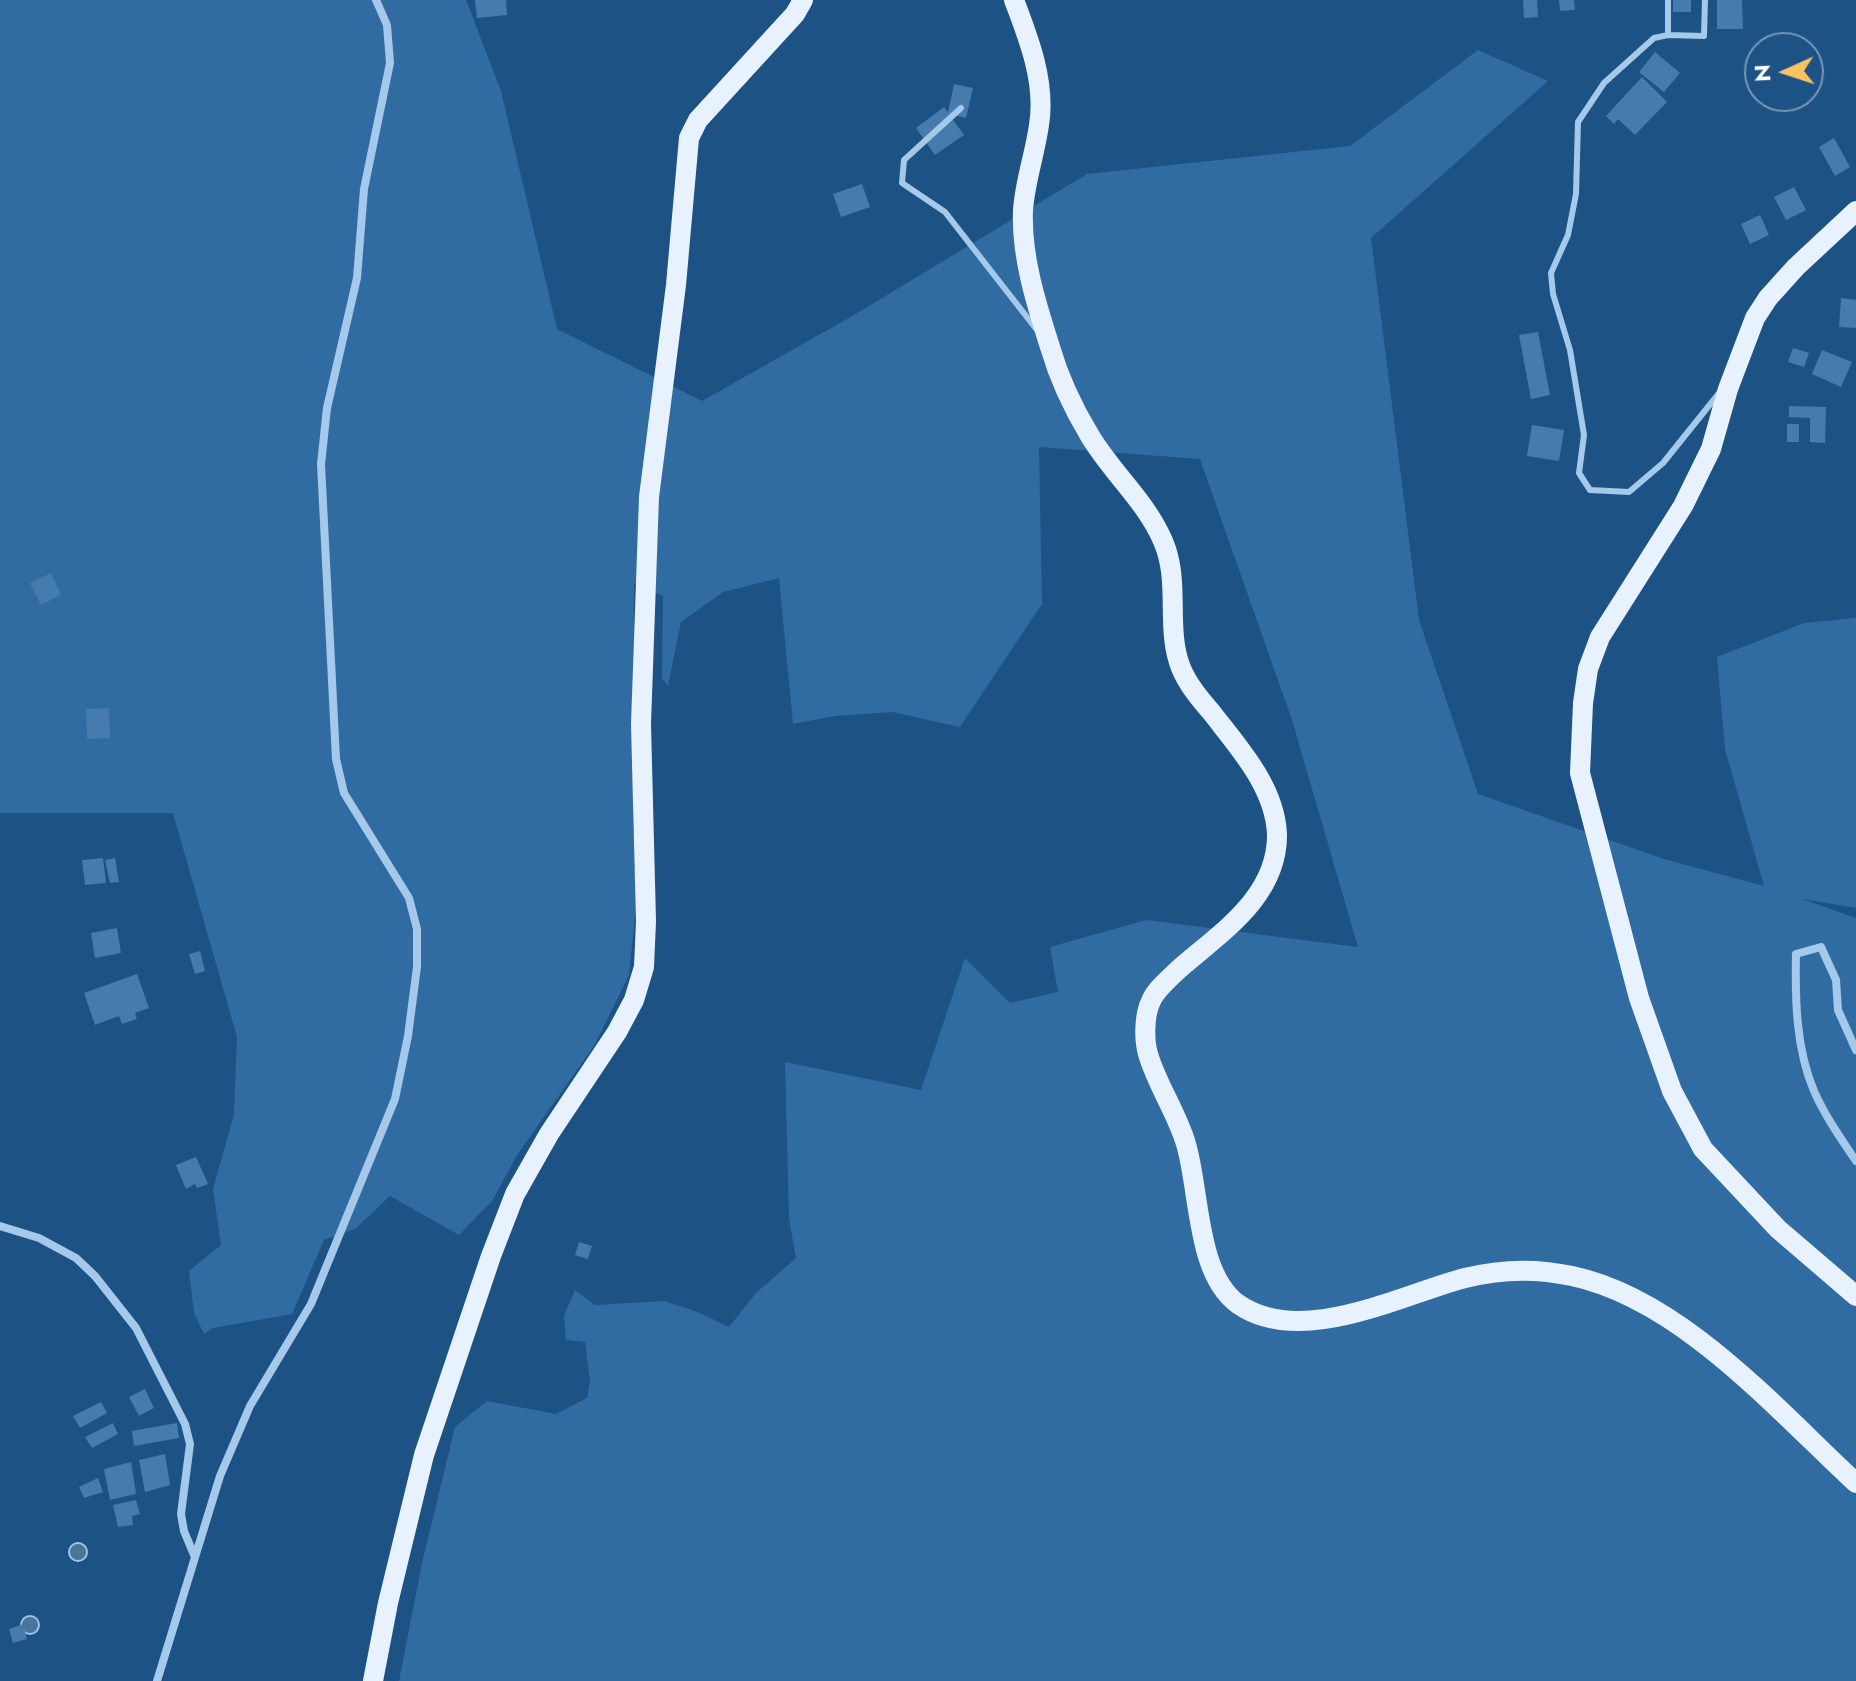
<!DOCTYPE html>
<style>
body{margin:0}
#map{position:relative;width:1856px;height:1681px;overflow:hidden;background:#1d5284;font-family:Jost,sans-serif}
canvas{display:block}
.north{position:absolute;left:1744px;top:32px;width:80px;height:80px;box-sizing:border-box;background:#1d5284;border:2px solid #7797b5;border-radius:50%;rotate:267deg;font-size:22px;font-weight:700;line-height:32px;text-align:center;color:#fff}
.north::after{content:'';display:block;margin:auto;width:28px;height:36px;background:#fac262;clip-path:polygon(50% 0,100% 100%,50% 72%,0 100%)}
</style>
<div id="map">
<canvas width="1856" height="1681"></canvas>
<div class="north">N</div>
</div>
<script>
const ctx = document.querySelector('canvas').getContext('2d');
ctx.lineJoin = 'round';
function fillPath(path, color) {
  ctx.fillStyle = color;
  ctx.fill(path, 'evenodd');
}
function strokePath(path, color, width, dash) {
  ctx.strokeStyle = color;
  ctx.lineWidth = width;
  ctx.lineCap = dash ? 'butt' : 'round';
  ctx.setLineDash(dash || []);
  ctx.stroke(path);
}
fillPath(new Path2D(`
 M0,0h466l35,91 56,238 145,72 152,-86 233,-141 263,-28 128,-96 70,31 -177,157 48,382 59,174 186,65 100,27 -39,-137 -8,-92 87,-34 52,-5v290l-54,-9 54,19v763h-1457l23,-118 33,-136 32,-26 69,13 31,-16 3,-17 -5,-39 -19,-2 -2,-24 11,-26 20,15 69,-4 34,11 31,15 27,-34 40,-35 -7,-39 -4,-157 136,28 44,-132 45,45 48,-11 -8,-45 96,-27 212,27 -66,-227 -92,-261 -161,-12 3,157 -82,123 -68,-15 -57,4 -42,8 -14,-146 -56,14 -42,30 -13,64 -6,-8 1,-82 -29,-13 -1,233 3,91 -7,68 -35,71 -77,109 -25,46 -33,34 -69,-39 -35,33 -31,11 -32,74 -79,14 -9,6 -10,-21 -5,-42 32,-26 -8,-56 21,-75 3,-77 -64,-224h-173z`), '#306ca2');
const water = new Path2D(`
 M69 1552a9 9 0 1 1 18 0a9 9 0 1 1-18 0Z
 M21 1625a9 9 0 1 1 18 0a9 9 0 1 1-18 0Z`);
fillPath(water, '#4c7398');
strokePath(water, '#97c5ec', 2);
fillPath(new Path2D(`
 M475,0h31l1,15 -30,3z
 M1523,0h14l1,17 -14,1z
 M1559,0h15l1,10 -15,1z
 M1673,0h18v12h-18z
 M1717,0h25l1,29h-26z
 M1655,52l25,21 -16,19 -25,-20z
 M1642,77l25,25 -32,33 -17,-16 -4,5 -8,-8z
 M954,84l19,4 -7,30 -17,-4 15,21 -29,20 -19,-27 28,-21 4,5z
 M1799,96h6l4,8 -14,6 -4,-10z
 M1834,138l16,29 -15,9 -16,-29z
 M862,184l8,23 -29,10 -8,-23z
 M1794,187l12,23 -20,10 -12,-23z
 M1760,215l9,20 -19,9 -9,-20z
 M1841,298l15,2v28l-17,-1z
 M1538,332l12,63 -19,4 -12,-64z
 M1793,348l16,5 -5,14 -16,-5z
 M1822,350l30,12 -11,25 -29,-13z
 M1789,406l37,1 -1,36 -15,-1v-24l-21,-1z
 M1787,424h12v18h-12z
 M1532,425l32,5 -5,31 -32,-5z
 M51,573l10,22 -20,10 -11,-22z
 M109,708l1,30 -23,1 -1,-30z
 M103,858l3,25 -21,2 -3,-25z
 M115,858l4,24 -9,1 -5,-23z
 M117,928l4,25 -26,5 -4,-25z
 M200,951l5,20 -10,3 -6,-20z
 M137,974l12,34 -14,5 2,6 -15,5 -3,-8 -24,9 -11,-32z
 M196,1157l12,27 -11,4 -2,-4 -9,5 -10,-24z
 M579,1242l13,4 -4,13 -13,-4z
 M145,1389l9,19 -15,8 -10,-19z
 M101,1402l6,11 -27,15 -7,-12z
 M113,1423l5,11 -26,14 -7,-11z
 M177,1423l2,15 -45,8 -2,-15z
 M165,1454l5,31 -25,7 -6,-32z
 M131,1462l5,32 -26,6 -6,-31z
 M98,1478l5,14 -19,6 -5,-11z
 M136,1500l4,14 -8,2 1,9 -15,2 -5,-22z
 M23,1624l4,15 -14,4 -4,-14z`), '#457cad');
strokePath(new Path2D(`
 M1705,0l-1,36 -36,-1 -14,3 -50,45 -26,39 -2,72 -8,41 -17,38 2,21 17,56 14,85 -5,38 11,17 39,2 34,-29 57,-71
 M1668,35v-35
 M961,108l-57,52 -2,23 43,29 92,118`), '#a4c9ea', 6);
strokePath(new Path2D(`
 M1856,1050l-18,-40 -2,-30 -15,-33 -25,7c-1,45 0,95 18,137 11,25 27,48 42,70
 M0,1226l39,12 37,20 19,18 41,52 49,96 5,20 -9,70 3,17 10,24
 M157,1681l63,-205 30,-70 61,-102 84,-205 13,-63 9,-69v-38l-8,-31 -65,-105 -8,-34 -15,-295 6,-56 30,-130 7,-89 26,-126 -3,-38 -11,-25`), '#a4c9ea', 8);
strokePath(new Path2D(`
 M1014,0c15,39 32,83 25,125 -4,29 -14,56 -16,85 -2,46 13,93 27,137 9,31 23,61 40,89 22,37 56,65 73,105 18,41 2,87 18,127 7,17 19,31 31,45 27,35 63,74 65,121 1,63 -57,99 -98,135 -9,9 -23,20 -28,32 -7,14 -7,39 -3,53 9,31 29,59 38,90 14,47 10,130 52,160 63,44 162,-9 227,-26 36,-9 71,-10 107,-2 109,23 205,134 284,207
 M1856,211l-60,56 -28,31 -13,20 -27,71 -17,60 -28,57 -83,131 -12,32 -5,34 -3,70 59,225 33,93 31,58 75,80 78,67
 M373,1681l15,-78 36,-148 67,-199 24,-62 34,-60 68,-102 17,-32 10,-33 2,-46 -5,-197 8,-227 27,-212 13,-147 9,-18 97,-106 8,-14`), '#e8f2fe', 20);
</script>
